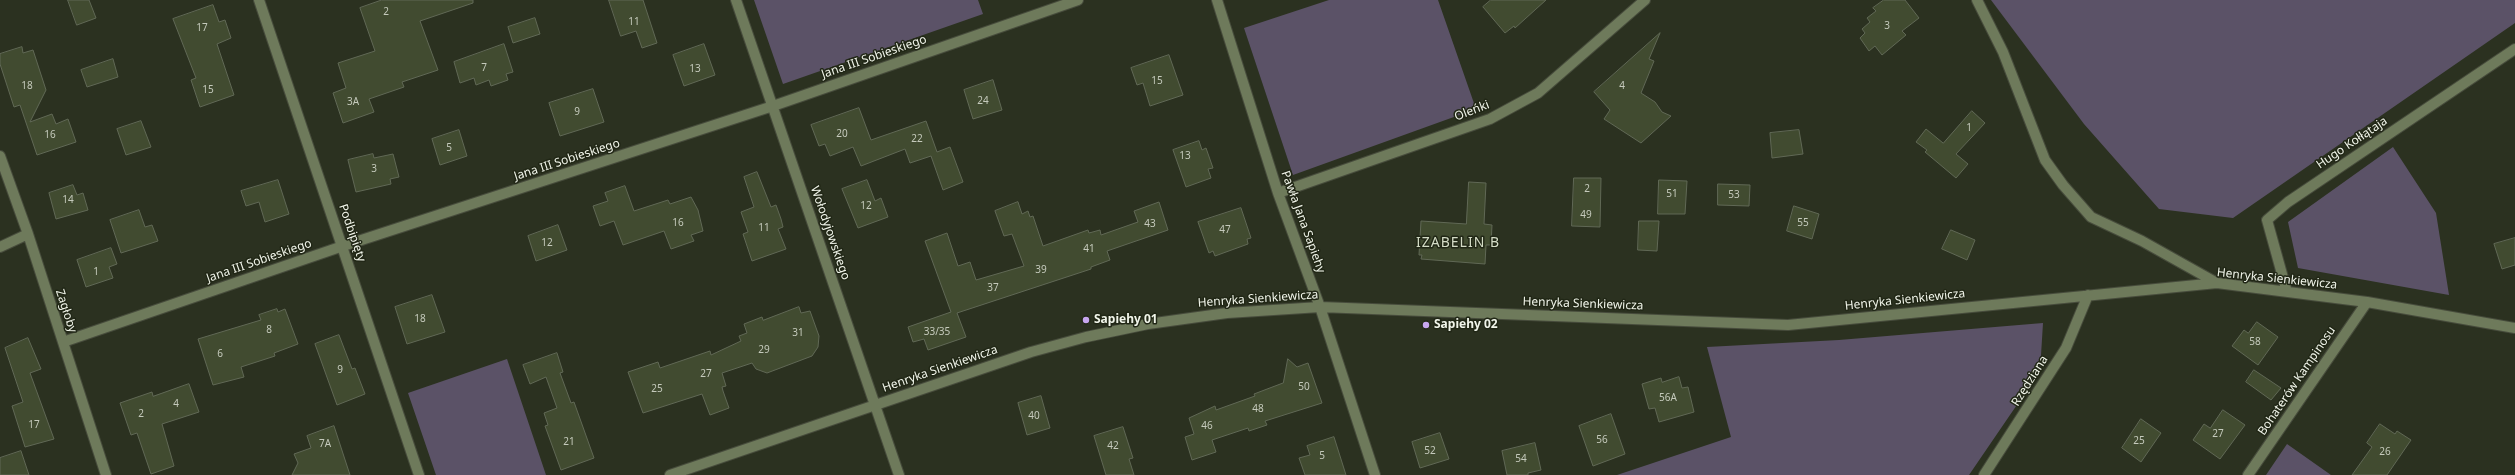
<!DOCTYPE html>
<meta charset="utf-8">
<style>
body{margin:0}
canvas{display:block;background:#2b3120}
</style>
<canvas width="2515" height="475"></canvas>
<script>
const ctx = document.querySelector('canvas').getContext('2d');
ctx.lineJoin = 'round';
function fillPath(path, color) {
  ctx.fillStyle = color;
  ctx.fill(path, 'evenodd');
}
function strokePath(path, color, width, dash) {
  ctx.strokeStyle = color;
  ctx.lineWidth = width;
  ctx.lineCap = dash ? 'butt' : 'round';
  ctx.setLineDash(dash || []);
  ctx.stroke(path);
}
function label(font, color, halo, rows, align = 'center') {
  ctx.font = font + ' "Noto Sans",sans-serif';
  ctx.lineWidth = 3;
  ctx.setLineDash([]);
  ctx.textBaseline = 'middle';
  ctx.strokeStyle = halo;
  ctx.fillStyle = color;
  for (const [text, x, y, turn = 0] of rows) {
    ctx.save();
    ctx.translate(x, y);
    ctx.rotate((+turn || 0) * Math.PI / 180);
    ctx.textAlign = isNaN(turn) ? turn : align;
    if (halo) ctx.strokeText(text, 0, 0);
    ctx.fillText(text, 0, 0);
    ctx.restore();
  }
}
fillPath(new Path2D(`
 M754,0h224l5,14 -200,70z
 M1329,0h109l38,109 -183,66 -49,-147z
 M1991,0h524v23l-282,195 -74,-9 -75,-85z
 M2393,147l43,66 13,82 -151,-27 -10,-46z
 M2043,323l-3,48 -71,104h-352l114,-38 -24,-90 132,-7z
 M507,359l39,116h-110l-28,-82z
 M2287,444l44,31h-65z`), '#5b5267');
const building = new Path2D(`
 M68,0h21l7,18 -19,7z
 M382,0h91v3l-53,18 18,49 -36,12 2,5 -35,12 5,13 -31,11 -10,-30 13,-5 -8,-25 37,-12 -15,-43z
 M609,0h34l14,43 -15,5 -6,-17 -15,5z
 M1491,0h55l-31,28 -1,-2 -9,7 -22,-26z
 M1884,0h21l14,18 -17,13 4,4 -24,20 -7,-9 -6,5 -9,-13 5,-5 -3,-4 8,-7 -3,-4 9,-7 -3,-3z
 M213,5l6,17 6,-2 6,18 -14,6 17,51 -34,12 -9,-27 5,-2 -23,-59z
 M535,18l5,16 -27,9 -5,-16z
 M1660,33l-11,26 5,2 -13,32 14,9 7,10 9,4 -30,27 -37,-24 6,-9 -16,-18z
 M504,44l9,28 -7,2 2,6 -17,6 -2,-6 -13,5 -2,-7 -14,5 -6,-21z
 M704,44l11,31 -31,11 -11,-31z
 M22,47l1,6 10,-3 13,40 -16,32 22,-8 4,10 12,-5 8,23 -39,13 -17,-50 -6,2 -14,-43v-10z
 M1169,55l14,40 -33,11 -7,-23 -6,2 -6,-17z
 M113,59l5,18 -31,10 -6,-17z
 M993,80l9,30 -29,9 -9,-29z
 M593,89l11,33 -44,14 -11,-33z
 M859,108l12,32 55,-19 11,31 13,-5 13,35 -20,8 -12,-34 -21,7 -5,-14 -44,17 -8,-19 -23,9 -5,-12 -6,2 -8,-21z
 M1972,111l13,12 -29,31 12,10 -12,14 -31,-26 2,-2 -11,-8 10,-13 17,14z
 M141,121l10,26 -25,8 -9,-26z
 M459,130l8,26 -27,9 -8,-26z
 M1799,130l4,24 -31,4 -2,-25z
 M1199,141l3,9 4,-2 7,20 -5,1 3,9 -25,9 -13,-37z
 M373,154l1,4 19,-4 6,23 -9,2 1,5 -35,8 -8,-32z
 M757,172l14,35 5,-2 5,14 2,8 -5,2 8,20 -34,12 -9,-27 5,-2 -7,-20 13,-5 -10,-30z
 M1574,178h27l-1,49 -28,-1z
 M278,180l11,34 -24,8 -6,-20 -13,4 -5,-15z
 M867,180l8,21 6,-3 7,19 -30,11 -16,-39z
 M1659,180l28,1 -2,33h-27z
 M1469,182l17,1 -2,41 8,1 -1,20h-5l-1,19 -64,-5 1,-4h-3l2,-34 45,3z
 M1718,184l32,1 -1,21 -31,-1z
 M73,185l4,10 6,-2 5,17 -32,9 -7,-26z
 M625,186l9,25 34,-11 2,4 21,-7 7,13 5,21 -12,4 3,6 -23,8 -7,-18 -41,14 -9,-24 -14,5 -7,-20 15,-5 -3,-8z
 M1018,202l4,12 6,-3 2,6 3,-1 10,30 45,-16 1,3 11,-3 1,5 37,-13 -4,-11 25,-9 9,28 -61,21 3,9 -19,7v2l-134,44 9,24 -38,13 -4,-11 -11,3 -5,-15 43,-15 -26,-71 22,-8 11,33 12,-4 6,18 48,-14 -12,-32 -8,2 -9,-25z
 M1794,206l25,8 -7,25 -25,-8z
 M1241,208l10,30 -4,1 1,5 -33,12 -2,-5 -4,2 -11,-31z
 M139,210l6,17 7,-2 6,16 -37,12 -11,-33z
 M1639,221h20l-2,30 -19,-1z
 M558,225l9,25 -31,11 -8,-25z
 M1951,230l24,10 -8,20 -25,-11z
 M2515,238v27l-13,4 -8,-25z
 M111,248l6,16 -8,3 4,11 -27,9 -9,-27z
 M432,295l13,37 -38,12 -12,-37z
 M799,307l2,6 9,-2 9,25 -1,11 -6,9 -45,17 -11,-4 -4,-6 -30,10 4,13 -4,1 1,4 6,17 -19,7 -8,-21 -59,19 -15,-41 30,-10 2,6 50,-17 1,4 30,-14 -2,-5 8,-3 -3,-9 18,-7 1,3z
 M277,309l1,3 7,-3 13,35 -24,9 1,3 -34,11 3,10 -31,8 -15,-46 63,-19 -2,-5z
 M2257,322l21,15 -20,28 -26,-19 12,-16 4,3z
 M339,335l13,34 3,-1 10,26 -28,11 -22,-61z
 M28,338l13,31 -11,4 24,66 -29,8 -13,-41 11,-4 -18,-54z
 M557,353l6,19 -3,1 11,30 3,-1 20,56 -33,12 -16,-44 3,-1 -4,-12 13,-5 -11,-31 -16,7 -7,-19z
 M1288,359l9,8 11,-4 14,40 -57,18 2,4 -18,6 -1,-3 -36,12 4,12 -24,8 -7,-23 9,-3 -5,-16 26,-12 1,4 39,-14 -1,-2 29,-11z
 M2254,370l27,18 -10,12 -25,-18z
 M1679,377l3,11 6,-1 6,25 -35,10 -4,-14 -6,1 -7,-25 19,-6 1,4z
 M189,384l10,28 -37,12 12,42 -23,8 -14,-41 -6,2 -11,-32 32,-11 1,4z
 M1041,396l9,32 -23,7 -9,-32z
 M2223,410l22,15 -25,34 -27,-19 11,-16 6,4z
 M1611,414l14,40 -32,12 -14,-40z
 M2141,419l20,14 -20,29 -19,-14z
 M2380,424l15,10 2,-3 14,9 -24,35h-35l20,-28 -5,-4z
 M334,426l16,49h-58l6,-12 -4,-9 17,-6 -4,-12z
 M1123,427l10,31 -4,1 5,16h-28l-12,-39z
 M1440,433l9,26 -29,9 -8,-26z
 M1334,437l12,38h-41l-6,-17 11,-3 -3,-9z
 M1535,443l6,27 -13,3v2h-21l-5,-24z
 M21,451l8,24h-29v-17z`);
fillPath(building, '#414b30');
strokePath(building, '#606855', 1);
const minor = new Path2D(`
 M259,0l160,475
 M736,0l163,475
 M1217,0l61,193 42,114 55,168
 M1977,0l26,52 42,108 18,25 28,32 51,24 75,42
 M0,156l28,78 78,241
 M1278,193l212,-74 48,-26 107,-93
 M0,247l28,-13
 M2287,292l-20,-72 21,-18 227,-153
 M63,342l280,-96 430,-140 305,-106
 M670,475l361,-123 55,-15 62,-13 79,-11 93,-6 468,18 429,-42 150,19 148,26
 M1984,475l82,-127 22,-53
 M2248,475l119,-173`);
strokePath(minor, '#474c3c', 12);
strokePath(minor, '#6e7a5b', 10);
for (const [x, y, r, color] of [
 [1086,320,4,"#c7a6ef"],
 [1426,325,4,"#c7a6ef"]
]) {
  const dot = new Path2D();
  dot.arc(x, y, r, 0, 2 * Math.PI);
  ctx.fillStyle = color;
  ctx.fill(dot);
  strokePath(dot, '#212716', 1.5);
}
label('10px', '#c5cabc', null, [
 ["2",386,12],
 ["11",634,22],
 ["3",1887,26],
 ["17",202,28],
 ["7",484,68],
 ["13",695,69],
 ["15",1157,81],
 ["18",27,86],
 ["4",1622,86],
 ["15",208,90],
 ["24",983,101],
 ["3A",353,102],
 ["9",577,112],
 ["1",1969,128],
 ["20",842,134],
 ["16",50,135],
 ["22",917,139],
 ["5",449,148],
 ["13",1185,156],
 ["3",374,169],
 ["2",1587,189],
 ["51",1672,194],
 ["53",1734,195],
 ["14",68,200],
 ["12",866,206],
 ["49",1586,215],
 ["16",678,223],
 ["55",1803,223],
 ["43",1150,224],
 ["11",764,228],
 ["47",1225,230],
 ["12",547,243],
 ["41",1089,249],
 ["39",1041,270],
 ["1",96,272],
 ["37",993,288],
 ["18",420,319],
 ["8",269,330],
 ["33/35",937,332],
 ["31",798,333],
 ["58",2255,342],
 ["29",764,350],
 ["6",220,354],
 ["9",340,370],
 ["27",706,374],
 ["50",1304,387],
 ["25",657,389],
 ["56A",1668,398],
 ["4",176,404],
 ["48",1258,409],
 ["2",141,414],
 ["40",1034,416],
 ["17",34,425],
 ["46",1207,426],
 ["27",2218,434],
 ["56",1602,440],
 ["25",2139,441],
 ["21",569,442],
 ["7A",325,444],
 ["42",1113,446],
 ["52",1430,451],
 ["26",2385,452],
 ["5",1322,456],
 ["54",1521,459]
]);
label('12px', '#f1f5ea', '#212716', [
 ["Jana III Sobieskiego",874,57,-19],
 ["Oleńki",1472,111,-21],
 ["Hugo Kołłątaja",2352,143,-34],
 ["Jana III Sobieskiego",567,160,-18],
 ["Pawła Jana Sapiehy",1303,222,70],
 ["Podbipięty",352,233,71],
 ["Wołodyjowskiego",830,233,71],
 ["Jana III Sobieskiego",259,261,-19],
 ["Henryka Sienkiewicza",2277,279,6],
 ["Henryka Sienkiewicza",1258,299,-4],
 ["Henryka Sienkiewicza",1905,300,-6],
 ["Henryka Sienkiewicza",1583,304,2],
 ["Zagłoby",66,311,72],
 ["Henryka Sienkiewicza",940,369,-19],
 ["Rzędziana",2030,381,-58],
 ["Bohaterów Kampinosu",2297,381,-56]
]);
label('bold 12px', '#f1f5ea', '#212716', [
 ["Sapiehy 01",1094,320],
 ["Sapiehy 02",1434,325]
], 'left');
ctx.letterSpacing = '1px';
label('14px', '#d4dcc6', '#212716', [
 ["IZABELIN B",1458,243]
]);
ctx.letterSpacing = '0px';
</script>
